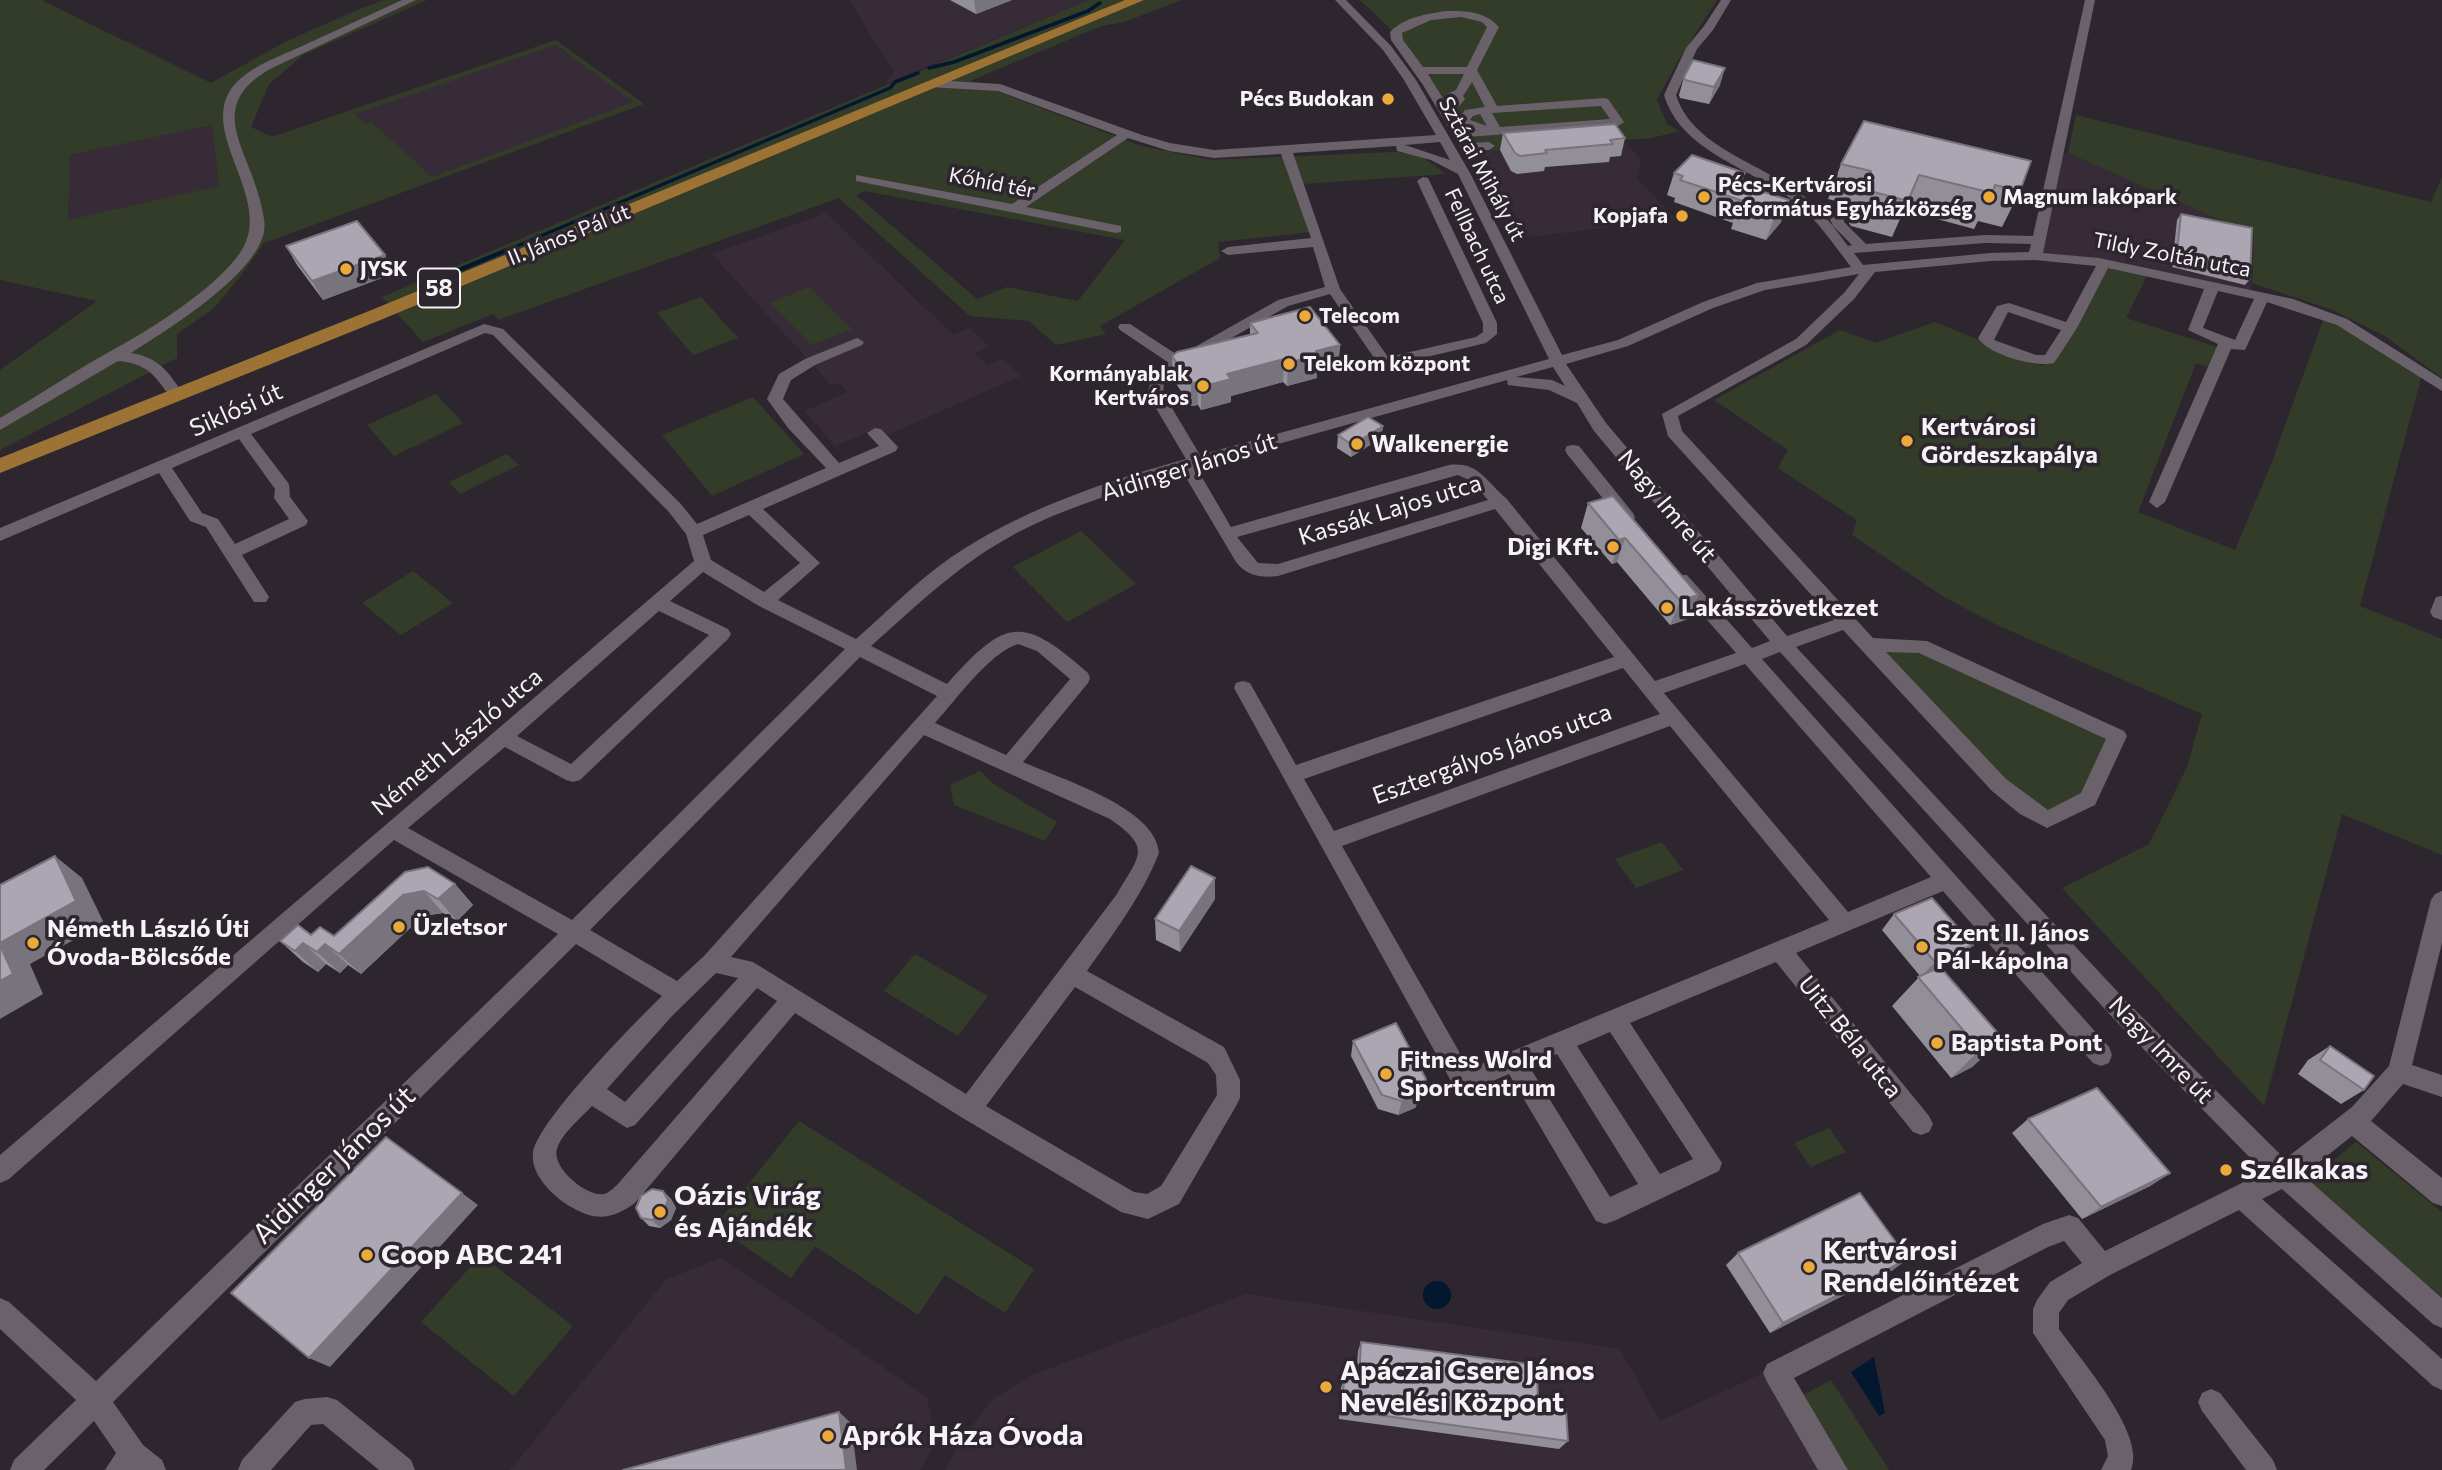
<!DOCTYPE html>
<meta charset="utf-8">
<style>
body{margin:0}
canvas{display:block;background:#2d262e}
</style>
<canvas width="2442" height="1470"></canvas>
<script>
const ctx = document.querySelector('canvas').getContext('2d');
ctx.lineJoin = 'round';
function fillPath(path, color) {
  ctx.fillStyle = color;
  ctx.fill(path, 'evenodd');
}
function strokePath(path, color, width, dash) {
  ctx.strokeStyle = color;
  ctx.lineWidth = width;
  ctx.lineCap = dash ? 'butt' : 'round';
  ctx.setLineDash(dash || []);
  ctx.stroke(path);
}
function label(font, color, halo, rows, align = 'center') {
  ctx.font = font + ' Commissioner,sans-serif';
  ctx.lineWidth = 7;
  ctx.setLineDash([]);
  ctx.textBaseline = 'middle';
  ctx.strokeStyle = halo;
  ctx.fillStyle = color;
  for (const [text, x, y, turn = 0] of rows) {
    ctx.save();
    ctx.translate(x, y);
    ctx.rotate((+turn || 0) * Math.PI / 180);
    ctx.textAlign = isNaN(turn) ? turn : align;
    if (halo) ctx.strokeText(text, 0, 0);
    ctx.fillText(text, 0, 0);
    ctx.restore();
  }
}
fillPath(new Path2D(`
 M849,0h240l-206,85 11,-13z
 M556,45l78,57 -202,75 -60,-55 -7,2 -11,-10z
 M212,125l7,62 -151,33 1,-65z
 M1624,140l17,20 -4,19 39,40 -147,18 -54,-85z
 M2068,153l186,82 -3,59 -102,-23 -114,-15 22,-102z
 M826,213l127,122 16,-7 20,19 -14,6 12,12 15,-6 19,17 -134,59 -8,-8 -44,19 -30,-35 43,-19 -9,-9 -7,3 -120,-132z
 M721,1258l206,139 9,45 -16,28h-410l157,-191z
 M1246,1294l374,55 40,72 103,-48 58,97h-876l18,-33 30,-38 37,-23z`), '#372b38');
fillPath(new Path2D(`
 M0,0h41l170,83 76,-42 68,-30 29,-11h43l-124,55 -34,29 -18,43 21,10 284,-97 88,64 -380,139 -24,34 -27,32 -36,25v24l-177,92v-80l97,-69 -97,-21zM556,45l77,57 -201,75 -60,-55 -7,2 -10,-10zM212,125l7,61 -151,34 2,-65z
 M1089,0h92l-57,22 -23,4 -131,55 171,65 70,14 184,-8 26,4 25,18 -143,10 17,47 -102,11 2,16 -120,68 6,8 -50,11 -27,-24 -59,-5 -131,-118 -341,122 -5,-6 -70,28 -41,-45zM864,191l261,49 -47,61 -71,-14 -30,12 -121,-104z
 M1359,0h358l-39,61 -21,39 10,24 12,7 -27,7 -177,14c-34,-54 -65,-112 -116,-152z
 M2076,115l355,87 11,-25v201l-57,-42 -55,-27 -78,-26 2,-48 -186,-82z
 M2104,263l45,8 -23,47 97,31 -8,20 -19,-6 -58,149 97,38 37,-88 52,-145 85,48 12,13 -61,228 82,33v216l-100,-41 -78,292 -202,-218 87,-44 38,-77 15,-53 -203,-88 -55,-29 -92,-62 5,-15 -79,-52 10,-18 -74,-50 126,-70 35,13 60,-21 108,44z
 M809,287l43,42 -40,16 -42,-42z
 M701,297l37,41 -45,17 -36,-42z
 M436,394l27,29 -69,33 -27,-31z
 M753,397l51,57 -92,42 -50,-61z
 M507,454l12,11 -59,29 -11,-12z
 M1081,531l55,53 -69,38 -54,-55z
 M413,571l40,32 -52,32 -39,-32z
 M1872,646l49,1 193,90 -28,61 -39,20 -20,-11z
 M980,771l15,14 62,37 -12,19 -91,-36 -4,-20z
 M1662,842l21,28 -47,18 -21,-29z
 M915,954l73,42 -30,40 -74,-45z
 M799,1121l235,148 -29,44 -60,-38 -27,40 -103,-69 -24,32 -76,-52z
 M1829,1128l17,24 -35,15 -17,-24z
 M2356,1142l86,70v85l-134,-116z
 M481,1255l92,71 -59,70 -93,-74z
 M1831,1380l58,90h-46l-45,-72z`), '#333c29');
fillPath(new Path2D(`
 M1423 1295a14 14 0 1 1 28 0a14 14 0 1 1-28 0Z
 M1874,1357l11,56 -6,3 -28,-44z`), '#03182e');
strokePath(new Path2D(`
 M929,68l25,-6 134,-51 12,-8
 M503,252l387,-164 5,-6 23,-9`), '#03182e', 3.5);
strokePath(new Path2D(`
 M457,271l50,-21`), '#03182e', 4.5);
fillPath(new Path2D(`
 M402,0h14l-146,69c-64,37 -24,76 -10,131 2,9 6,22 4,32 -9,44 -97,98 -133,121 27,4 38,19 52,41l-3,3h-10c-15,-22 -24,-34 -52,-36l-118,69v-12c36,-21 73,-46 109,-66 39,-21 105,-62 131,-99 39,-55 -53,-127 0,-174 17,-15 40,-23 60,-32 34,-16 68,-31 102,-47z
 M1335,0h11l45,46 25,34 54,93 92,182 56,-15 85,-38 54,-19 94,-16c-17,-22 -34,-48 -56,-65 -43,-34 -114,-50 -131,-107l22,-47 18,-22 17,-26h10l-18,30 -16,19 -21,46c17,54 89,69 129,102 17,13 30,32 43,49l4,-1 -19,-19 -5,-11 5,-8h10l1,15 22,22 119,-9 48,1 52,-236h10l-52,253 56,5 194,41 54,20 95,60v12l-105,-66 -70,-23 -22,48 -14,-1 -66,153 -8,6 -8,-6 69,-158 -30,-14 16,-41 -96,-21 -31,60 -23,35c-18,5 -67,-9 -76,-25l19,-32 12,-3 57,19 30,-56 -61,-6 -45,1 -115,11 -21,27 -48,46 -128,71 4,15 191,207 54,3 197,90 3,5 -32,69 -48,23 -27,-14 -28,-23 -149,-161 -47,17 333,357 156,155 67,-52 37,-41 42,-166 4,-6 7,-3v52l-30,122 30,10v22l-39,-13 -32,37 71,57v28l-9,-3 -81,-67 -49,39 139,123v30l-9,-4 -151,-135 -20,10 180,160v31l-9,-4 -194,-176 -129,65 -42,25 -9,13v16c21,30 88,106 72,141h-30l7,-14 -3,-16 -72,-107v-24l4,-9 13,-18 32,-19 -18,-22 -16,6 -254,131 54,92h-30l-51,-88 -4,-9 4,-9 276,-140 26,-9 9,3 27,33 159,-79 -151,-154 -333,-366 -18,7 347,388 3,8 -3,8 -8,3 -8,-3 -150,-172 -147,62 133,163 4,8 -4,8 -8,3 -8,-3 -137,-170 -146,61 92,140 -3,8 -105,50 -9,3 -9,-3 -87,-147 -45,19 -8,-3 -222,-402 2,-5 7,-2 7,2 46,82 318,-108 -119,-148 -217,67c-17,2 -31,0 -42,-14l-54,-91c-59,20 -122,37 -176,68 -50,28 -92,69 -135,107l76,38c59,-66 75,-69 141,-11l2,5 -2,5 -65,79c37,17 133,45 136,91 -17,43 -46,81 -72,118l137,76 16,33v18l-4,8 -57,98 -31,15 -27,-7 -160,-95 -166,-104 -160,190c-23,16 -38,19 -64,4 -17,-10 -41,-32 -38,-54 3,-30 103,-132 129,-157l-86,-52 -463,458 30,43 19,15 4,10h-61l11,-17 -22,-32 -50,49h-34l4,-10 62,-60 -76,-71v-31l9,4 87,79 462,-447 -164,-94 -385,339 -9,4v-28l694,-594 -8,-27 -18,-23 -175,-176 -8,-2 -234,101 38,50 1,13 18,24 -2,4 -64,30 27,42 -3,5h-12l-48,-75 -16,-6 -31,-48 -159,68v-13l484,-204 19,5 177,174 17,21 129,-56 -38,-40 -21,-29 12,-25 26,-15 52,-21 7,4 -2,3 -47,20 -24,15 -8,19 56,64 40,-17 -12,-13 8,-5 6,1 17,18 -2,4 -133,58 57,54 -42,37 78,39c31,-27 61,-58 94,-81 68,-47 156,-77 236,-99l-39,-66 5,-14 17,-16 -49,-33 -2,-3 2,-3h10l49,32 99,-56 47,-13 -12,-40 -85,8 -7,-4 7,-4 83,-9 -30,-84 -67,4 -45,-7 -41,-13 -102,69 95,19v6l-5,1 -260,-52v-6l156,29 105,-69 -119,-44 -69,-4 -2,-3 6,-4 67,4 142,51 28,8 44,7 222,-15 -32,-55 -21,-30zM1440,142l10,18 -45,-15zM1396,146l1,5 34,9 27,14 91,185 -349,96 -37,-62 1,-9 20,-19 104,-59 42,-12 49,71 5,2 102,-24 11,-9v-11l-69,-145 -5,-1 -6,4 66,142v9l-7,5 -88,20 -48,-68 -47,-136zM1985,243l46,1 -2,8 -39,1 -127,12 -9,-12zM1859,274l-15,19 -48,46 -134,75 6,22 166,184 -47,16 -181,-213 -40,-59 62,-18 85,-38 52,-18zM2218,291l36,8 -19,41 -32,-12zM2008,312l53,18 -16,25h-9l-42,-15zM1553,367l12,19 -13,-6 -36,-3zM1507,380l1,5 41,5 28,13 17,28 176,210 -18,7 -65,-73h-12l-3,4 3,4 61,70 -81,28 -149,-183c-20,-16 -27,-37 -57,-33l-218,62 -35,-60zM239,439l36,50 -1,9 15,21 -54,25 -17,-25 -16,-6 -30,-45zM1458,475l15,7 15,18 -210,64 -20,-1 -21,-26zM749,515l51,48 -36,29 -53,-32 -8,-25zM703,572l56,34 86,43 -273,271 -164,-92 97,-81 61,33 7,2 7,-2 148,-141 3,-5 -3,-5 -58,-28zM659,611l50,24 -138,129 -54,-28zM1018,644l19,7 33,28 -64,76 -71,-32c20,-22 54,-70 83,-79zM1886,652l33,1 187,86 -25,54 -33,17 -42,-31zM860,657l77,39 -233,260 -27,25 -87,-51zM1745,664l186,213 -83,35 -184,-219zM1623,668l37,46 -326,117 -30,-52zM1670,726l159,194 -360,149 -127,-223zM924,735l186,84c42,29 30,36 7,75l-151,200 -213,-132 -22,-5zM716,973l22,5 -113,124 -18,-13 65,-73zM1075,987l133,76 8,12 1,20 -56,91 -14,8 -13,-2 -148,-86zM757,988l20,13 -160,184c-4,3 -8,8 -13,9 -18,3 -53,-27 -47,-45 5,-16 24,-31 35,-43l35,22 8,-3zM1610,1032l83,127 -33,15 -83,-128zM1557,1054l81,130 -28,13 -81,-131z
 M1446,11c20,0 39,0 53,16l-22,43 20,36 107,-8 4,1 16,23 -6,4 -152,11 4,6 19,-1 6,4 -6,4h-27l-39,-65 -32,-45 -1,-8c15,-15 36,-18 56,-21zM1461,17l21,5 5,5 -20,40h-44l-20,-27 -1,-7 29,-13zM1428,74h36l-8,16 -9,4 5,5 -5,6zM1472,82l13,25 -20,3 -8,11 -4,-7 12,-15 -2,-3zM1601,106l9,13 -110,8 -8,-14zM1480,114l7,12 -17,-6 3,-4zM1457,121l14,8 -9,1z
 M1573,445l6,1 54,67 2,4 -2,4h-12l-54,-67 -2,-4 2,-4z
 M2442,596v24l-9,-3 -3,-5 6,-15z
 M2211,1389l9,4 53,67 4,10h-31l-44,-59 -4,-9 4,-9z
 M327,1397l10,3 74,60 4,10h-36l-56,-46 -12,1 -40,45h-33l4,-10 53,-58 10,-3z`), '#6a616a');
fillPath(new Path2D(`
 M1125,0h19l-761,319 -383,154v-15l369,-147z`), '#9c7235');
fillPath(new Path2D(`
 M950,0h62l-36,14z
 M1684,77l36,8 -11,19 -29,-6 -1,-3z
 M1864,121l156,70 -18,36 -24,-6 -4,8 -70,-19 -12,27 -41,-11 -2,-3 7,-17 -28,-7 13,-35z
 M1503,133l122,5 -4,18 -11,1 -1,5 -64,5 -1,4 -27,3 -6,-3 -11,-21z
 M1674,173l67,12 40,37 -15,18 -35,-11 2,-6 -59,-21 1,-4 -8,-3z
 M2181,214l69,65 -5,6 -73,-18 5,-47z
 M286,246l109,27 -72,27 -26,-35z
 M1250,323l90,22 -2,22 -21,6v5l-30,8 -4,-4 -52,14v6l-30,8 -3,-5 -7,1 -18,-27 -1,-23 78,-21z
 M1383,426l-2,12 -30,19 -14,-9 1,-13z
 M1588,503l110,92 -10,24 -18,6 -53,-63 -5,2 -31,-36z
 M405,872l50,12 18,21 -16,16 -14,-8 -20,3 -62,58 -13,-9 -8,8 -14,-9 -8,8 -15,-10 -23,-21 31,-6 23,1z
 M1215,878v21l-35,53 -24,-12 -1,-21z
 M1894,914l65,46 -18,8 62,71 -31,28 -21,11 -59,-72 28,-30 -38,-46z
 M1353,1041l73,38 -4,14 -7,15 -17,7 -20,-6 -27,-53z
 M2330,1046l34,44 -23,14 -43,-30 10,-14z
 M2028,1119l142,54 -20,13 -68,33 -70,-86z
 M663,1191l8,8 5,9 -5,12 -11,8 -11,-2 -8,-8z
 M1738,1253l155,17 -123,63 -44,-68z
 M1361,1342l177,63 30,36 -9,8 -220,-30 2,-31 3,-10 12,2 2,-29z`), '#938f99');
fillPath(new Path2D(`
 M974,0h38l-36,14z
 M1725,68l-5,17 -11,19 5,-17z
 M1745,173l-7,22 -3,-12z
 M1789,200l-8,22 -15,18 8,-22z
 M385,255l10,18 -72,27 -11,-19z
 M1340,345l-2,22 -21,6v5l-30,8 1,-23 28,-12z
 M1284,359l-1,23 -52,14v6l-30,8v-23l26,-13z
 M1197,382l1,23 -7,1v-22z
 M1383,426l-2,12 -30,19 1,-12z
 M1625,538l-8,24 -5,2 7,-24z
 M1698,595l-10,24 -18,6 10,-24z
 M55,856l27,22 22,45 -74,41 13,30 -43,25v-76z
 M1215,878v21l-35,53 -1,-21z
 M455,884l18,21 -16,16 -19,-22z
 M424,891l19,22 -20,3 -62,58 -22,-20 64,-59z
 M303,943l23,21 -8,8 -23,-21z
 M325,944l23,21 -8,8 -23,-21z
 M1973,945l-14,15 -38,17 14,-15z
 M2003,1039l-31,28 -21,11 29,-28z
 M1426,1079l-4,14 -7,15 -17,7 4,-14z
 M2170,1173l-20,13 -68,33 19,-12z
 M663,1191l8,8 5,9 -5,12 -11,8 -8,-8z
 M462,1193l16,12 -148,162 -21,-9z
 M1908,1259l-15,11 -123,63 13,-10z
 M839,1412l12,11 6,47h-13z`), '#78747d');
const building = new Path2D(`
 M1693,60l32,8 -11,19 -29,-7 -1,-3z
 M1864,121l167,40 -11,30 -25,-6 -3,8 -73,-18 -11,26 -42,-11 -3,-3 8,-16 -30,-7z
 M1615,124l10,14 -15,2 3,4 -68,6 2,3 -27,3 -5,-3 -12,-20z
 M1692,155l53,18 -10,10 54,17 -15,18 -35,-11 4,-6 -63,-21 3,-4 -9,-3z
 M2181,214l71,14 -2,51 -74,-18z
 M357,221l28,34 -73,26 -26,-35z
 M1310,307l30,38 -24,6 3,4 -31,8 -4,-4 -57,15 4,5 -30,8 -4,-5 -6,2 -19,-28 5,-4 81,-19 -8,-10z
 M1368,417l15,9 -31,19 -14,-10z
 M1613,496l85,99 -18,6 -55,-63 -6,2 -31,-37z
 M55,856l21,45 -76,42v-58z
 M1191,866l24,12 -36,53 -24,-12z
 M428,867l27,17 -17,15 -14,-8 -21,4 -64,59 -14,-10 -8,8 -14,-9 -8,8 -15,-10 18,-16 13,10 9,-8 14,9 71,-64z
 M1932,898l41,47 -38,17 -41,-48z
 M0,945l13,29 -13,7z
 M1940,967l63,72 -23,11 -62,-73z
 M1396,1023l30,56 -7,16 -17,6 -20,-6 -29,-54z
 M2330,1046l44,30 -10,14 -44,-30z
 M2097,1088l73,85 -69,34 -73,-88z
 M386,1137l76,56 -153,165 -78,-65z
 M652,1189l11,2 5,9 -5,12 -11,8 -11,-2 -5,-10 5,-12z
 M1860,1193l48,66 -125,64 -45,-70z
 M1361,1342l176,23 1,40 28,4 2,32 -226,-31 2,-32 15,3z
 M839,1412l7,57 -2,1h-221z`);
fillPath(building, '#aba6b2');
strokePath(building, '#78747d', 2);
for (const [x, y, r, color] of [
 [1388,99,7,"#ebaa39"],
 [1704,197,7,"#ebaa39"],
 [1989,197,7,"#ebaa39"],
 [1682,216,7,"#ebaa39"],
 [346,269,7,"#ebaa39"],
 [1305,316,7,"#ebaa39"],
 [1289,364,7,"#ebaa39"],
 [1203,386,7,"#ebaa39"],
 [1907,441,7,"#ebaa39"],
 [1357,444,7,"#ebaa39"],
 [1613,547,7,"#ebaa39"],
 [1667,608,7,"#ebaa39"],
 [399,927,7,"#ebaa39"],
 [33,943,7,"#ebaa39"],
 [1922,947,7,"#ebaa39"],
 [1937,1043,7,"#ebaa39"],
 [1386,1074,7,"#ebaa39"],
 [2226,1170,7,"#ebaa39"],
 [660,1212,7,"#ebaa39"],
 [367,1255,7,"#ebaa39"],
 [1809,1267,7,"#ebaa39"],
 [1326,1387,7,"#ebaa39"],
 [828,1436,7,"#ebaa39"]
]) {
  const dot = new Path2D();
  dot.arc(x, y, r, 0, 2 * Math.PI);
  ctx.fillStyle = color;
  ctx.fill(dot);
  strokePath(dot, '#2d262e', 2.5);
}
label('bold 21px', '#f7f2f7', '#2d262e', [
 ["Pécs Budokan",1374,99,"right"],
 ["Pécs-Kertvárosi",1718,185],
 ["Református Egyházközség",1718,209],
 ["Magnum lakópark",2003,197],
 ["Kopjafa",1668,216,"right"],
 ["JYSK",360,269],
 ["Telecom",1319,316],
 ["Telekom központ",1303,364],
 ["Kormányablak",1189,374,"right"],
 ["Kertváros",1189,398,"right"]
], 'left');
label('21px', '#f7f2f7', '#2d262e', [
 ["Sztárai Mihály út",1482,169,62],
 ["Kőhíd tér",992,183,11],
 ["II. János Pál út",569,235,-22],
 ["Fellbach utca",1477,246,65],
 ["Tildy Zoltán utca",2172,255,11]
]);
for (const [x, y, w] of [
 [439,288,42]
]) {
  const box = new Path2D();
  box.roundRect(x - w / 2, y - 19.5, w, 39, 5);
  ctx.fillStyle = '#2d262e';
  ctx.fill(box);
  strokePath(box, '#f7f2f7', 2);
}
label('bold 23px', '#f7f2f7', null, [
 ["58",439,288]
]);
label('24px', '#f7f2f7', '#2d262e', [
 ["Siklósi út",236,410,-24],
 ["Aidinger János út",1189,467,-17],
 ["Nagy Imre út",1667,506,50],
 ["Kassák Lajos utca",1390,510,-17],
 ["Németh László utca",457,742,-40],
 ["Esztergályos János utca",1492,754,-20],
 ["Uitz Béla utca",1850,1037,51],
 ["Nagy Imre út",2161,1050,46]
]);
label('bold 24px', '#f7f2f7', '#2d262e', [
 ["Kertvárosi",1921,427],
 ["Gördeszkapálya",1921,455],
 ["Walkenergie",1371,444],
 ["Digi Kft.",1599,547,"right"],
 ["Lakásszövetkezet",1681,608],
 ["Üzletsor",413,927],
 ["Németh László Úti",47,929],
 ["Óvoda-Bölcsőde",47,957],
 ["Szent II. János",1936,933],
 ["Pál-kápolna",1936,961],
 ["Baptista Pont",1951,1043],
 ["Fitness Wolrd",1400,1060],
 ["Sportcentrum",1400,1088]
], 'left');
label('28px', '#f7f2f7', '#2d262e', [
 ["Aidinger János út",334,1165,-44]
]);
label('bold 28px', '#f7f2f7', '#2d262e', [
 ["Szélkakas",2240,1170],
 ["Oázis Virág",674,1196],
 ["és Ajándék",674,1228],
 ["Kertvárosi",1823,1251],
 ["Rendelőintézet",1823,1283],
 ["Coop ABC 241",381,1255],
 ["Apáczai Csere János",1340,1371],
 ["Nevelési Központ",1340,1403],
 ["Aprók Háza Óvoda",842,1436]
], 'left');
</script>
